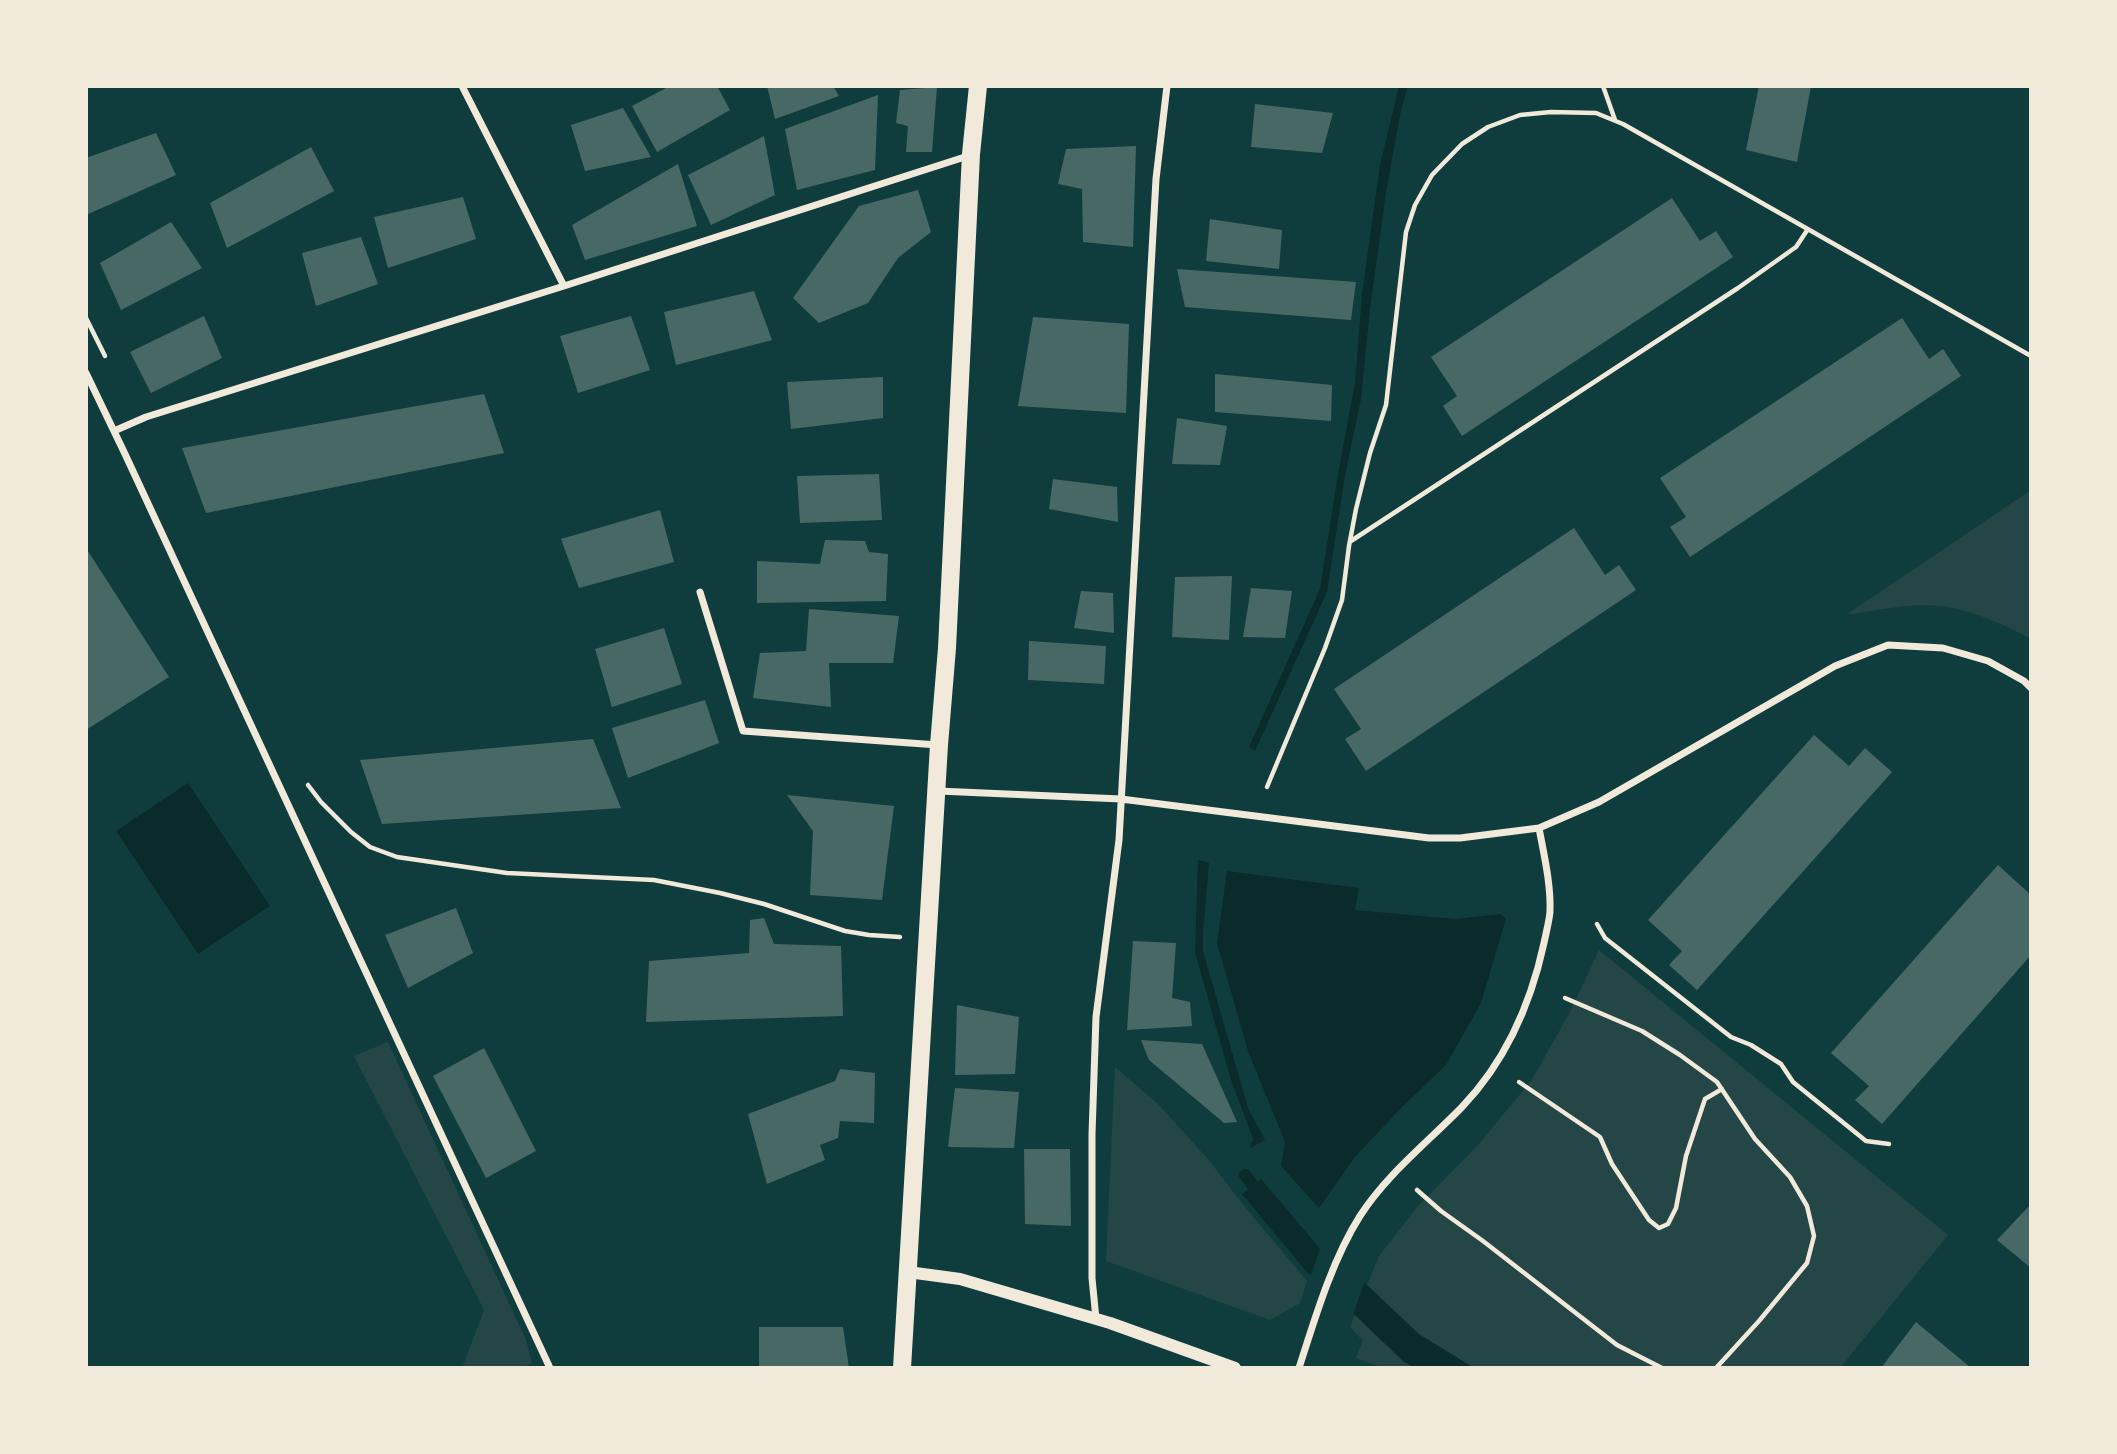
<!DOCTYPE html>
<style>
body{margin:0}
#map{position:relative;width:2117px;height:1454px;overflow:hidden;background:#0f3d3e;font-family:"Exo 2",sans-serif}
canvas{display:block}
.frame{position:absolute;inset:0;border:88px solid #f1e9da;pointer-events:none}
</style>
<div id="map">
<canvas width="2117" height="1454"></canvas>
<div class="frame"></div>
</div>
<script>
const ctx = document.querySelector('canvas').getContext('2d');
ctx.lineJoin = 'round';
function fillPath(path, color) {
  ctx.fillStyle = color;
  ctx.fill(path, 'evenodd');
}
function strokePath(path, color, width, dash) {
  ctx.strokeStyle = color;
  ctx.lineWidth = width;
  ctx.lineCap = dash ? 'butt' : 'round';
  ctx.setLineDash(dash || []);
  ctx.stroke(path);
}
fillPath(new Path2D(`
 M2031,490v149c-25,-14 -64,-31 -92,-33 -31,-3 -63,5 -93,9z
 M1599,950l349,285 -108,133h-457l-27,-10 7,-17 -13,-14 29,-71 39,-50 60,-61 53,-64 38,-67z
 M388,1042l138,298 6,23 -10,5h-60l22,-58 -130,-254z
 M1115,1067l43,37 50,55 36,47 63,75 -7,22 -30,17 -164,-59z`), '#244646');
fillPath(new Path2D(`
 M1399,86h9l-7,24 -15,82 -16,117 -9,90 -16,76 -18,117 -72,159 -6,-4 71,-158 18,-115 17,-91 7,-89 18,-129z
 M188,783l82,123 -72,48 -82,-123z
 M1198,860l11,3 -6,69v19l45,157 17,32 -15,8 3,-9 -23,-62 -35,-125z
 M1227,871l132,17 -4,22 100,9 46,-5 5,5 -25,84 -35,62 -44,42 -48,51 -35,50 -38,-42 4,-24 -37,-91 -31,-108z
 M1261,1179l67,79 21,10 70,66 55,34h-59l-11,-6 -69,-66 -29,-25 -64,-77z`), '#0a2a2b');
fillPath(new Path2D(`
 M1321,1246l44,35 -13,36 -42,-39z`), '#0f3d3e');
strokePath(new Path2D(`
 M1245,1175l17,22`), '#0a2a2b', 12);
fillPath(new Path2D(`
 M670,86h47l13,24 -73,42 -25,-46z
 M767,86h66l6,10 -64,23z
 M1759,86h52l-14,76 -51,-12z
 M937,87l-5,65h-26l2,-26 -12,-3 4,-33z
 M878,95l-3,75 -78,20 -12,-61z
 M1255,104l78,9 -11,40 -71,-6z
 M623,108l28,49 -66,14 -14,-46z
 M156,133l20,42 -90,40v-57z
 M764,136l11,59 -64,30 -23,-50z
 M1136,146l-3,101 -50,-5 -1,-53 -24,-5 8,-35z
 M311,147l23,44 -107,57 -17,-45z
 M678,164l19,62 -112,34 -13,-35z
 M918,190l13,42 -33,26 -30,45 -49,20 -26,-25 66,-92z
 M463,197l13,42 -88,29 -14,-51z
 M1672,198l28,43 16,-10 17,26 -271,179 -19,-30 14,-10 -26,-39z
 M1210,219l72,11 -3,39 -73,-8z
 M171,222l31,46 -81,42 -21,-47z
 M361,237l17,47 -62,22 -14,-53z
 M1177,269l179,13 -5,38 -166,-13z
 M754,291l18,49 -96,25 -12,-53z
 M204,316l18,42 -71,35 -21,-41z
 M631,316l19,54 -72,23 -18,-57z
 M1033,317l96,7 -3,89 -108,-7z
 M1902,318l27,41 14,-10 18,27 -271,181 -20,-30 16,-10 -26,-39z
 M1215,374l117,11 -1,36 -116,-9z
 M883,377v41l-92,11 -4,-47z
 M484,394l20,59 -298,60 -24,-65z
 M1177,418l50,8 -7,39 -48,-1z
 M879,474l3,46 -82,3 -3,-47z
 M1053,479l64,8 1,35 -69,-13z
 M660,510l14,52 -95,26 -18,-49z
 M1574,528l31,47 14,-10 17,25 -270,181 -21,-32 16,-10 -27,-40z
 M825,540l40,1 4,11 19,2 -2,47 -129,2v-42l63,3z
 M86,548l83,129 -83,53z
 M1232,576l-3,64 -57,-3 3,-60z
 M1251,588l41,3 -7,47 -42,-1z
 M1081,591l32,2 1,40 -40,-5z
 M809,609l90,7 -6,47h-64l2,44 -78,-9 7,-45 46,-2z
 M664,628l18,56 -70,23 -17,-58z
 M1029,641l77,5 -2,38 -76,-4z
 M705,700l14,43 -91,35 -16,-50z
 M1814,735l35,31 16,-18 27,24 -195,218 -28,-25 13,-14 -34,-31z
 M593,739l28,69 -239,16 -22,-64z
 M787,795l107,11 -12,94 -72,-5 3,-64z
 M1998,865l33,30v60l-149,169 -27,-24 14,-14 -38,-33z
 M456,908l17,45 -65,35 -23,-53z
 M764,918l10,26 67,2 2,70 -197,6 3,-61 100,-8 1,-33z
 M1133,941l43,2 -4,55 18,4 2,24 -65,4z
 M957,1005l62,12 -4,57 -60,1z
 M1141,1040l61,4 35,78 -13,1 -75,-63z
 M484,1048l52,103 -50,27 -53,-102z
 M840,1069l35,4 -1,50 -34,-2 -2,17 -18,7 5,15 -58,24 -19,-70 87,-33z
 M955,1088l64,4 -5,56 -66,-1z
 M1024,1149h46l1,77 -46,-2z
 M2031,1204v64l-34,-28z
 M1916,1322l55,46h-90z
 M759,1327h84l6,41h-90z`), '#486865');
strokePath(new Path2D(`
 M1603,86l12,34
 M86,318l19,38
 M1351,541l387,-253 58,-41 12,-18
 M308,785l13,17 30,30 19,15 27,10 110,16 147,7 66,13 44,11 81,27 24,4 31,2
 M1267,787l58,-139 17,-48 7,-54 7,-37 14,-56 16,-48 20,-173 9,-27 17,-30 30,-31 26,-17 32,-12 31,-3 45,1 27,11 408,232
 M1597,924l8,14 126,99 20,8 30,19 12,18 73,59 23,3
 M1565,998l77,33 38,24 37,27 38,57 35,38 17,29 7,30 -7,27 -48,58 -43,47
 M1519,1082l81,55 12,27 37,56 10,8 9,-4 8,-16 10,-52 19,-57 17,-10
 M1417,1190l24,21 42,30 134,104 45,23`), '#f1e9da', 4.5);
strokePath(new Path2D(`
 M462,86l102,200 407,-131
 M86,373l39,81 425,914
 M114,431l32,-14 418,-131
 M700,592l43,139 195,14
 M938,791l183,8 308,39h31l79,-10 60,-26 236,-136 53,-21 55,3 45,13 36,20 7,7
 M1096,1319l-4,-41v-144l4,-117 23,-177 37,-661 11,-93
 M1299,1368c16,-50 33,-108 61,-152 27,-42 68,-74 102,-109 43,-45 69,-104 82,-164 2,-10 5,-21 6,-31 1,-28 -6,-57 -11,-84`), '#f1e9da', 7);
strokePath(new Path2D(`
 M908,1272l52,7 150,44 125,45`), '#f1e9da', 12);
strokePath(new Path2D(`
 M902,1368l37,-623 8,-97 24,-494 7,-68`), '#f1e9da', 18);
</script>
